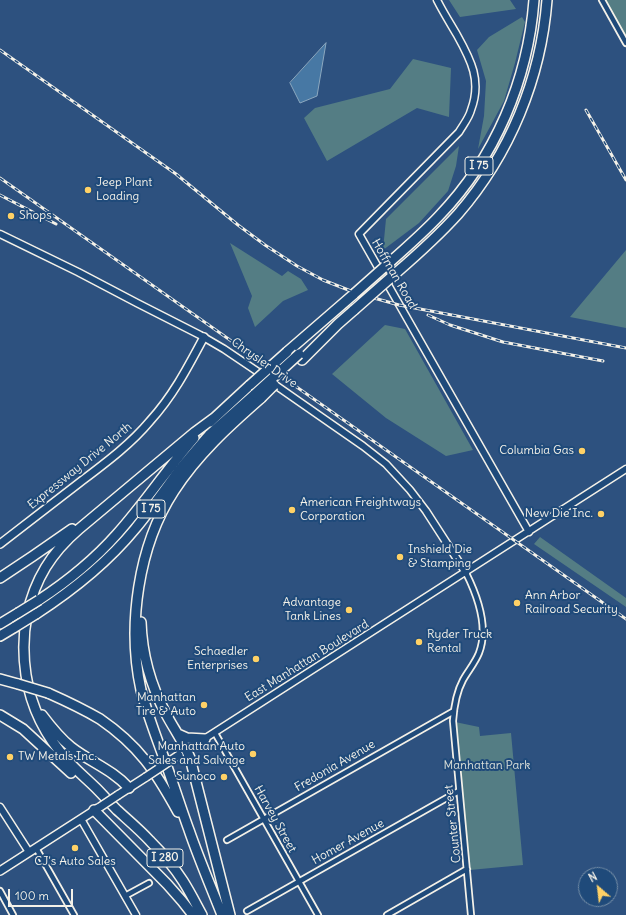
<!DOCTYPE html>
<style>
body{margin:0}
#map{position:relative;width:626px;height:915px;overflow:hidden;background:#2d517f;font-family:Delius,sans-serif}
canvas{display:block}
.north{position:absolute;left:578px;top:867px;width:40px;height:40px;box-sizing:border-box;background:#1f4a7a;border:1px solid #748da6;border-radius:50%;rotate:332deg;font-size:11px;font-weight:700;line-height:16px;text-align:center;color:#f4f1e8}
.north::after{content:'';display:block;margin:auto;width:14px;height:18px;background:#ffd166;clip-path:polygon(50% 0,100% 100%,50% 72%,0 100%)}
.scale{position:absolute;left:8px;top:889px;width:65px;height:18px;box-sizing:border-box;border:2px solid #f4f1e8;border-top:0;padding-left:5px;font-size:12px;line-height:14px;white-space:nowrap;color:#f4f1e8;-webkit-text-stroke:3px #1f4a7a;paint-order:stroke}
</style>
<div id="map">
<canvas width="626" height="915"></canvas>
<div class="north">N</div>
<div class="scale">100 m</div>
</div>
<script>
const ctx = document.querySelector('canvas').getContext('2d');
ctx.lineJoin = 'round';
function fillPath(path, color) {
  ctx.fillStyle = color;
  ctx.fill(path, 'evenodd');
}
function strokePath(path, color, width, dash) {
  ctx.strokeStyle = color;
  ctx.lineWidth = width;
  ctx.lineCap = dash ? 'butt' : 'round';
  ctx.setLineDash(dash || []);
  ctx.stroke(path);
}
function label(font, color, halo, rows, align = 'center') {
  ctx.font = font + ' Delius,sans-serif';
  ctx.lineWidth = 4;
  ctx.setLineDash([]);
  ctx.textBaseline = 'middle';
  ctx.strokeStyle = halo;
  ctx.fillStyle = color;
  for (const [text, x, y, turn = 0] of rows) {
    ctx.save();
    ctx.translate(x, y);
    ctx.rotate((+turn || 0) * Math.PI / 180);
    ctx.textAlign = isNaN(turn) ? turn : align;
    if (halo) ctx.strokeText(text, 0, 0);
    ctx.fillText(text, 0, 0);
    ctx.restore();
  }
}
fillPath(new Path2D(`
 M449,0h61l6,9 -56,8z
 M605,0h21v37z
 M522,17l3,5 -10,41 -11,38 -26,48 6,-33 2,-35 -9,-31 12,-13z
 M413,59l38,9 -2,49 -32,-9 -90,53 -23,-43 11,-10 75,-19z
 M459,146l-3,20 -8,25 -29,32 -36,27 3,-31z
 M230,243l52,33 6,-5 13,8 7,11 -25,11 -28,26 -7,-19 4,-12z
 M626,250v78l-56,-11z
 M385,325l20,4 68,121 -27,6 -60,-38 -54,-44z
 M540,537l86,61v9l-92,-63z
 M455,722l24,5 1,9 31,-3 12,132 -53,5z`), '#547d84');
const water = new Path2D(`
 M326,43l-9,53 -17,7 -10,-20z`);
fillPath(water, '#4778a4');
strokePath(water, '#8ca8bf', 1);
const minor = new Path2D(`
 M602,0l24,43
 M466,573c12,24 23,54 13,80 -4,10 -11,18 -16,27 -7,13 -9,27 -10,41l18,194
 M215,733l103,182
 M227,840l227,-129
 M36,848l38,67
 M0,891l13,24
 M125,896l24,-13
 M247,911l212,-120
 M387,915l80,-46`);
const tertiary = new Path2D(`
 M437,0c6,12 13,23 20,35 14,25 25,46 14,75 -2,8 -8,15 -12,22l-100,102 170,298
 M0,234l78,38 59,31 63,32 24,14 40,27
 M271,382l92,64 23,18 24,26 16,21 40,62
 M187,750c146,-93 293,-186 439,-281
 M0,807l29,45
 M81,819l55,96`);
const secondary = new Path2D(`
 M0,544c26,-20 53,-41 79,-61 25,-19 51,-38 71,-62 23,-25 38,-54 54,-84
 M118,795l28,-18
 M0,871l98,-63`);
const motorway = new Path2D(`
 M390,262c17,-15 34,-30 49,-46 56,-58 89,-136 95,-216
 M396,273c22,-19 43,-38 62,-59 52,-60 83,-136 89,-214
 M287,352l67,-58
 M302,360l36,-36 16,-14
 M210,422l40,-37
 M0,578l33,-22 39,-27
 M39,600c29,-19 55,-40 78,-66 27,-30 50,-65 77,-96
 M36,614c37,-24 71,-51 99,-85 14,-17 27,-35 40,-53 11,-15 23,-28 35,-42l45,-40
 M141,622c1,32 10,64 25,92 8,15 18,29 24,44l40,157
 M0,624l18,-11
 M0,636l15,-9
 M0,679l18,5
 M48,693c18,8 35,16 52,26 16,11 33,26 45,41 13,16 23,34 33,52
 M0,715l23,14 48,44
 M42,715c9,12 18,23 29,32 19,15 42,23 58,41
 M178,734l9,4 18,1
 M94,810l73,74 15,17 11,14
 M202,915c-6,-11 -12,-23 -19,-34 -9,-14 -21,-28 -33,-40 -10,-11 -22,-21 -33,-31 -7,-7 -14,-15 -21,-22 -9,-9 -19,-17 -28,-27 -22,-24 -37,-54 -42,-86 -3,-20 -3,-40 1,-60 8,-36 24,-62 52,-86l116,-97 19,-14
 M222,915c-11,-28 -23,-56 -33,-85 -6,-16 -11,-32 -17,-49 -10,-30 -23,-60 -31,-91 -14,-64 -3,-144 33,-199 23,-36 55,-65 87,-93`);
strokePath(minor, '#f4f1e8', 8);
strokePath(tertiary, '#f4f1e8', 9);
strokePath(secondary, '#f4f1e8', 10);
strokePath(motorway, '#f4f1e8', 12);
strokePath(minor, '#1f4a7a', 4.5);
strokePath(tertiary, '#1f4a7a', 6);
strokePath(secondary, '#1f4a7a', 7);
strokePath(motorway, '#1f4a7a', 9);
const rail = new Path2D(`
 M0,50l176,124 62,51 27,20 32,21 26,14 33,13 43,12 227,43
 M586,110l40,70
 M0,178l626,441
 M0,195l56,29
 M428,315l22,10 53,17 100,19`);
strokePath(rail, '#f4f1e8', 3);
strokePath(rail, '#1f4a7a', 1.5, [4.5]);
const secondaryBridge = new Path2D(`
 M146,777l33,-22
 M100,807l18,-12`);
const motorwayBridge = new Path2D(`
 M354,294l36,-32
 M354,310l42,-37
 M250,385l37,-33
 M255,394l44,-40
 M261,398l13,-13
 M18,613l21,-13
 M15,627l21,-13
 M18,684l30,9`);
strokePath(secondaryBridge, '#f4f1e8', 10, []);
strokePath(motorwayBridge, '#f4f1e8', 12, []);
strokePath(secondaryBridge, '#1f4a7a', 7);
strokePath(motorwayBridge, '#1f4a7a', 9);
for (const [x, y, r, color] of [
 [88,190,4,"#ffd166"],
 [11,216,4,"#ffd166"],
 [582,451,4,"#ffd166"],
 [292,510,4,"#ffd166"],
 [601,514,4,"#ffd166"],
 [400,557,4,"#ffd166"],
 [517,603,4,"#ffd166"],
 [349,610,4,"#ffd166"],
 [419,642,4,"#ffd166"],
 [256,659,4,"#ffd166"],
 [204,705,4,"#ffd166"],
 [253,754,4,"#ffd166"],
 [10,757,4,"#ffd166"],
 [224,777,4,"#ffd166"],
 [75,848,4,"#ffd166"]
]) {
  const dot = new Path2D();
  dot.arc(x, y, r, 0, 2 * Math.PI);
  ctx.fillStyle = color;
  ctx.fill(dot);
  strokePath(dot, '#1f4a7a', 1.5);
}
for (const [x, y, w] of [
 [479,166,28],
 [151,509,28],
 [165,858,36]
]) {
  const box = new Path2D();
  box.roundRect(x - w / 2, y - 9, w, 18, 3);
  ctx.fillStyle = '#1f4a7a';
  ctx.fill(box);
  strokePath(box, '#f4f1e8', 1);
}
label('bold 11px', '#f4f1e8', null, [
 ["I 75",479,166],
 ["I 75",151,509],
 ["I 280",165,858]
]);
label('12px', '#f4f1e8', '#1f4a7a', [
 ["Jeep Plant",96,183],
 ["Loading",96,197],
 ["Shops",19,216],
 ["Columbia Gas",574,451,"right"],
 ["American Freightways",300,503],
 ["Corporation",300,517],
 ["New Die Inc.",593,514,"right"],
 ["Inshield Die",408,550],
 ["& Stamping",408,564],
 ["Ann Arbor",525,596],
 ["Railroad Security",525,610],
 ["Advantage",341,603,"right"],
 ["Tank Lines",341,617,"right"],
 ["Ryder Truck",427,635],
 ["Rental",427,649],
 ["Schaedler",248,652,"right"],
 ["Enterprises",248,666,"right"],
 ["Manhattan",196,698,"right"],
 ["Tire & Auto",196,712,"right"],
 ["Manhattan Auto",245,747,"right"],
 ["Sales and Salvage",245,761,"right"],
 ["TW Metals Inc.",18,757],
 ["Sunoco",216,777,"right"],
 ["CJ's Auto Sales",75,862,"center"]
], 'left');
label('12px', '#f4f1e8', '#1f4a7a', [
 ["Hoffman Road",394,274,60],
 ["Chrysler Drive",264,363,35],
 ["Expressway Drive North",80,466,-39],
 ["East Manhattan Boulevard",307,661,-32],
 ["Fredonia Avenue",335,766,-30],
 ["Harvey Street",275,819,61],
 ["Counter Street",453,824,-96],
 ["Homer Avenue",348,842,-29]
]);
label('12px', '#dce0d9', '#1f4a7a', [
 ["Manhattan Park",487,766]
]);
</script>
